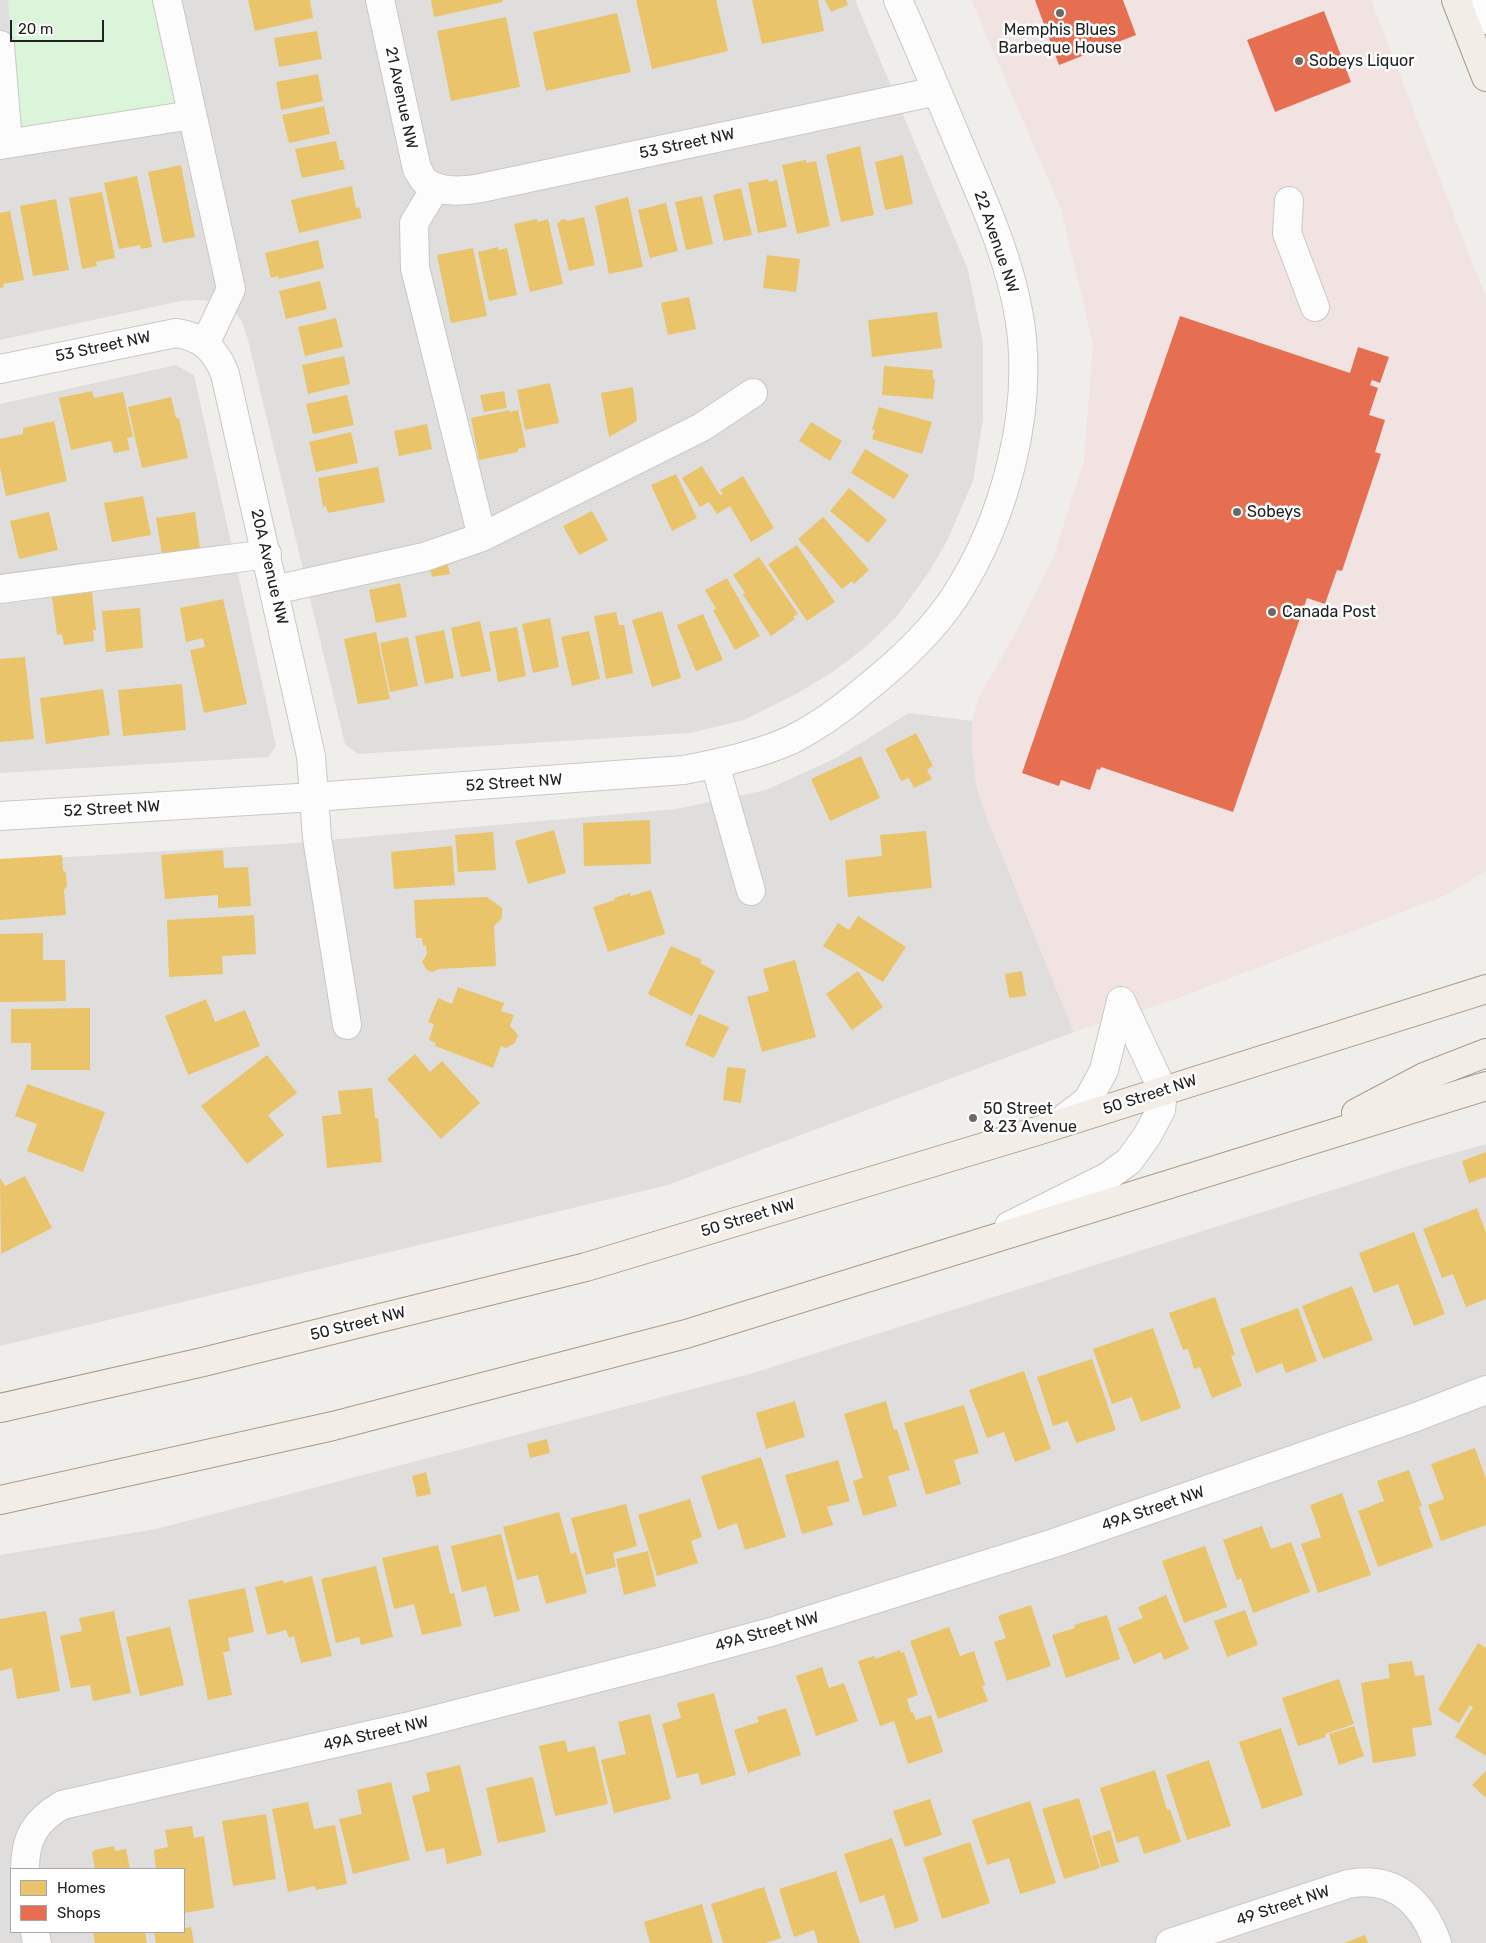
<!DOCTYPE html>
<style>
body{margin:0}
#map{position:relative;width:1486px;height:1943px;overflow:hidden;background:#f0eeeb;font-family:Rubik,sans-serif}
canvas{display:block}
.legend{position:absolute;left:10px;top:1868px;width:175px;height:65px;box-sizing:border-box;background:#fff;border:1px solid #a7a7a7;margin:0;padding:6px 9px;list-style:none;font-size:15px;color:#222}
.legend li{display:flex;align-items:center;gap:10px;height:25px}
.legend b{width:25px;border:1px solid #a7a7a7}
.scale{position:absolute;left:10px;top:20px;width:94px;height:22px;box-sizing:border-box;border:2px solid #222;border-top:0;padding-left:6px;font-size:15px;line-height:18px;white-space:nowrap;color:#222;-webkit-text-stroke:4px #fff;paint-order:stroke}
</style>
<div id="map">
<canvas width="1486" height="1943"></canvas>
<ul class="legend">
<li><b style="height:14px;background:#e9c46a"></b>Homes</li>
<li><b style="height:14px;background:#e76f51"></b>Shops</li>
</ul>
<div class="scale">20 m</div>
</div>
<script>
const ctx = document.querySelector('canvas').getContext('2d');
ctx.lineJoin = 'round';
function fillPath(path, color) {
  ctx.fillStyle = color;
  ctx.fill(path, 'evenodd');
}
function strokePath(path, color, width, dash) {
  ctx.strokeStyle = color;
  ctx.lineWidth = width;
  ctx.lineCap = dash ? 'butt' : 'round';
  ctx.setLineDash(dash || []);
  ctx.stroke(path);
}
function label(font, color, halo, rows, align = 'center') {
  ctx.font = font + ' Rubik,sans-serif';
  ctx.lineWidth = 5;
  ctx.setLineDash([]);
  ctx.textBaseline = 'middle';
  ctx.strokeStyle = halo;
  ctx.fillStyle = color;
  for (const [text, x, y, turn = 0] of rows) {
    ctx.save();
    ctx.translate(x, y);
    ctx.rotate((+turn || 0) * Math.PI / 180);
    ctx.textAlign = isNaN(turn) ? turn : align;
    if (halo) ctx.strokeText(text, 0, 0);
    ctx.fillText(text, 0, 0);
    ctx.restore();
  }
}
fillPath(new Path2D(`
 M0,0h855l113,270 15,72v77l-10,62 -26,60 -18,31 -32,44 -31,31 -35,26 -35,21 -52,26 -54,13 -332,21 -13,-10 -98,-408 -5,-14 -7,-10 -13,-9 -21,-3 -20,1 -181,39z
 M176,365l18,10 82,371 -8,11 -268,16v-369z
 M909,713l63,8v29l5,38 10,30 87,214 -406,153 -668,161v-485l283,-17 393,-35 90,-19 70,-32z
 M1486,1144v799h-1486v-388l156,-26 594,-155 668,-211zM11,1869h173v63h-173z`), '#dfdedc');
fillPath(new Path2D(`
 M971,0h400l115,298v573l-42,25 -271,104 -99,32 -87,-214 -10,-30 -5,-38v-29l7,-24 33,-58 41,-81 31,-97 9,-117 -32,-135z`), '#f1e3e1');
fillPath(new Path2D(`
 M8,0h150l22,97 -7,15 -154,34z`), '#daf5da');
fillPath(new Path2D(`
 M248,0h62l3,18 -58,13z
 M431,0h71l1,2 -69,15z
 M636,0h80l12,51 -76,18z
 M752,0h66l6,31 -62,13z
 M825,0h21l2,5 -17,7z
 M617,13l14,59 -85,19 -13,-59z
 M506,17l14,70 -69,14 -14,-70z
 M317,31l5,28 -43,8 -5,-29z
 M318,74l5,27 -42,9 -5,-28z
 M324,106l6,28 -41,9 -7,-28z
 M336,141l4,19h3l2,9 -43,9 -7,-29z
 M860,146l14,69 -33,7 -15,-67z
 M903,155l10,49 -28,6 -10,-48z
 M806,160v3l10,-2 14,65 -33,8 -15,-69z
 M181,165l14,72 -32,6 -15,-71z
 M137,176l15,71 -11,2 -1,-4 -21,4 -15,-66z
 M768,179l1,3 8,-2 10,47 -29,6 -10,-50z
 M352,186l4,22 3,-1 3,11 -63,15 -8,-33z
 M741,188l11,47 -28,6 -11,-46z
 M102,192l13,66 -19,4 1,4 -15,3 -13,-71z
 M702,196l11,48 -27,6 -11,-48z
 M628,197l15,70 -34,7 -14,-68z
 M56,199l13,71 -36,6 -13,-70z
 M666,203l12,48 -28,7 -12,-48z
 M10,211l14,69 -21,4 1,3 -4,1v-75z
 M584,217l11,48 -26,6 -12,-48 3,-1v-2l6,-1 1,2z
 M537,219l1,3 10,-3 15,65 -33,8 -16,-68z
 M318,240l6,28 -45,11 -1,-3 -7,2 -6,-25z
 M498,247v3l9,-2 10,47 -28,6 -11,-49z
 M473,248l14,68 -36,7 -14,-68z
 M767,255l33,4 -4,33 -33,-4z
 M320,281l7,28 -41,10 -7,-28z
 M689,297l7,32 -28,6 -7,-32z
 M937,312l5,36 -70,9 -4,-37z
 M336,318l7,29 -38,9 -7,-29z
 M344,356l6,28 -42,10 -6,-29z
 M884,366l49,4v9l2,1 -2,19 -51,-4z
 M550,383l9,40 -34,7 -8,-40z
 M633,387l4,34 -28,16 -8,-44z
 M92,391l2,7 29,-6 10,45 -6,1 3,12 -16,3 -3,-12 -40,9 -12,-52z
 M504,391l3,17 -23,4 -4,-17z
 M347,395l7,30 -41,9 -7,-30z
 M171,397l5,21h3l9,40 -46,10 -14,-61z
 M879,407l53,15 -10,32 -50,-15 3,-9 -3,-1z
 M509,410v2l9,-2 8,37 -8,2v3l-39,8 -8,-42z
 M54,421l13,60 -61,15 -6,-28v-29l23,-5v-6z
 M811,422l31,19 -12,20 -31,-20z
 M427,424l5,25 -33,7 -5,-25z
 M351,432l7,31 -42,9 -7,-30z
 M865,449l44,26 -15,24 -43,-26z
 M702,466l18,29 3,-1 -3,-4 23,-14 31,52 -23,14 -21,-36 -13,8 -8,-12 -9,5 -18,-29z
 M378,467l7,35 -57,11 -2,-7 -3,1 -5,-29z
 M676,474l21,44 -25,13 -21,-46z
 M849,488l38,32 -19,23 -38,-32z
 M143,496l8,39 -39,7 -8,-39z
 M592,511l16,29 -29,15 -16,-29z
 M49,512l9,38 -39,9 -9,-38z
 M195,512l5,36 -38,6 -6,-36z
 M823,517l46,53 -15,14 -2,-3 -10,8 -44,-50z
 M797,545l38,57 -28,19 -39,-57z
 M445,553l5,21 -18,3 -4,-21z
 M759,557l39,57 -5,3 2,2 -24,17 -28,-41 2,-2 -12,-18z
 M727,578l33,58 -25,14 -22,-40 3,-1 -11,-19z
 M400,583l7,34 -31,6 -7,-33z
 M92,592l4,38h-3l1,11 -30,4 -2,-11 -5,1 -5,-38z
 M223,599l24,105 -43,9 -14,-63 15,-3 -2,-9 -17,4 -6,-34z
 M140,608l3,40 -37,4 -4,-41z
 M662,611l19,67 -29,9 -20,-67z
 M616,612l3,13h5l9,48 -27,6 -12,-63z
 M703,614l20,46 -27,11 -19,-46z
 M550,618l9,49 -26,6 -11,-49z
 M480,621l11,50 -30,6 -10,-49z
 M517,627l9,49 -28,6 -9,-50z
 M444,630l10,48 -29,6 -10,-48z
 M589,631l11,48 -28,7 -11,-49z
 M376,632l14,67 -32,5 -14,-65z
 M408,637l10,49 -28,6 -10,-49z
 M25,657l9,82 -34,3v-83z
 M182,684l4,46 -63,6 -5,-46z
 M103,689l7,46 -64,9 -6,-46z
 M916,733l17,33 -6,4 5,9 -18,9 -5,-10 -8,3 -16,-32z
 M861,756l19,42 -50,23 -19,-42z
 M650,820l1,44 -67,2 -1,-43z
 M554,830l12,43 -38,11 -13,-43z
 M926,831l6,57 -84,9 -3,-37 37,-4 -2,-21z
 M493,832l3,38 -38,2 -3,-37z
 M452,846l3,39 -61,4 -3,-37z
 M223,850l1,18 24,-1 3,39 -33,2v-13l-53,4 -4,-44z
 M62,855l1,15 3,3 1,13 -3,4 2,25 -66,5v-61z
 M651,890l14,44 -57,18 -15,-45 22,-7 -1,-2 16,-5 1,3z
 M487,897l15,11v10l-8,8 2,40 -57,3 -7,3 -5,-2 -5,-8 5,-8 -1,-9 -3,1 -1,-8h-6l-2,-38z
 M254,915l2,39 -34,2 1,18 -54,3 -2,-57z
 M858,916l48,31 -23,35 -60,-36 15,-23 11,7z
 M43,933v27h22l1,41 -66,1v-68z
 M671,946l31,14 -2,3 15,8 -23,45 -44,-22z
 M795,960l21,77 -54,15 -15,-55 22,-6 -6,-22z
 M858,971l25,36 -31,23 -26,-36z
 M1022,971l4,25 -17,2 -4,-24z
 M458,987l46,16 -3,8 13,4 -4,11 8,9 -3,8 -9,5 -5,-2 -8,22 -58,-22 1,-3 -7,-3 5,-16 -6,-2 10,-24 14,6z
 M206,999l9,23 30,-12 15,36 -72,29 -23,-59z
 M90,1008v62h-59v-27h-20v-34z
 M699,1014l30,13 -15,31 -29,-13z
 M415,1054l15,18 12,-11 38,42 -39,36 -54,-60z
 M267,1055l30,38 -29,22 16,20 -37,29 -46,-58z
 M727,1067l19,2 -5,34 -18,-3z
 M27,1084l78,28 -22,60 -56,-21 10,-27 -22,-8z
 M372,1088l3,30h3l4,44 -55,6 -5,-52 19,-2 -3,-23z
 M1486,1152v25l-17,6 -7,-22z
 M25,1176l27,52 -51,26 -1,-76 5,8z
 M1477,1208l9,25v66l-20,8 -13,-33 -11,4 -19,-49z
 M1414,1232l31,82 -31,12 -16,-42 -24,9 -15,-40z
 M1352,1286l21,54 -50,19 -21,-53z
 M1215,1297l20,58 -4,1 11,30 -30,12 -12,-31 -6,2 -6,-20 -5,1 -14,-37z
 M1298,1308l19,53 -31,12 -4,-10 -26,10 -16,-44z
 M1153,1328l28,80 -40,14 -9,-25 -20,7 -19,-55z
 M1092,1359l24,71 -40,13 -8,-22 -15,5 -16,-49z
 M1024,1371l27,78 -36,13 -11,-30 -17,6 -18,-48z
 M795,1401l10,36 -39,12 -10,-36z
 M886,1401l8,29 3,-1 13,41 -22,6 9,30 -34,10 -10,-35 10,-3 -19,-64z
 M964,1405l15,48 -25,7 7,24 -35,11 -22,-72z
 M547,1439l3,14 -20,5 -3,-14z
 M1475,1448l11,31v46l-45,16 -13,-36 16,-6 -13,-35z
 M761,1457l25,80 -41,13 -8,-27 -19,7 -17,-54z
 M838,1460l12,41 -23,6 6,18 -31,9 -17,-59z
 M1409,1470l13,36 -3,1 14,40 -55,20 -20,-56 26,-10 -7,-20z
 M426,1472l5,22 -14,3 -5,-21z
 M1342,1493l29,82 -53,18 -17,-49 20,-7 -11,-32z
 M690,1499l12,38 -11,4 7,22 -41,13 -19,-61z
 M626,1504l11,42 -24,7 3,14 -30,8 -15,-57z
 M559,1512l12,42 5,-2 11,41 -41,11 -8,-29 -21,5 -14,-53z
 M1262,1526l9,23 20,-7 19,50 -57,21 -12,-35 -4,2 -14,-40z
 M501,1534l19,77 -26,6 -8,-31 -24,6 -11,-46z
 M438,1545l12,49 4,-1 8,33 -40,9 -8,-31 -20,5 -12,-51z
 M1205,1546l22,61 -43,16 -22,-62z
 M648,1551l8,35 -32,9 -8,-36z
 M376,1566l17,71 -32,8 -2,-8 -23,6 -15,-64z
 M312,1576l20,80 -31,7 -7,-27 -5,2 -3,-8 -19,5 -12,-48 28,-7 1,3z
 M245,1588l9,44 -26,6 2,13 -7,1 9,43 -24,5 -20,-100z
 M1166,1595l23,54 -25,11 -3,-8 -27,12 -16,-36 25,-10 -5,-11z
 M1031,1605l20,61 -44,15 -13,-39 12,-4 -8,-22z
 M1245,1610l13,35 -31,12 -13,-36z
 M46,1611l14,80 -43,8 -5,-31 -12,3v-52z
 M114,1611l17,82 -38,8 -3,-16 -19,3 -11,-52 22,-5 -3,-13z
 M1107,1615l13,44 -54,19 -14,-43 23,-7 -1,-3z
 M170,1627l14,58 -44,11 -14,-59z
 M949,1627l11,29 14,-5 11,34 -3,1 6,15 -50,18 -28,-78z
 M1478,1643l8,5v108l-31,-19 18,-30 -3,-2 -11,18 -21,-13z
 M900,1650l1,3 3,-1 14,43 -11,4 4,14 2,-1 3,8 15,-5 12,37 -35,12 -14,-43 -14,5 -22,-65 16,-5 1,3z
 M1412,1661l3,15 9,-1 8,50 -20,3 4,28 -43,7 -12,-80 29,-5 -2,-14z
 M822,1667l7,21 15,-5 14,38 -42,15 -20,-60z
 M1339,1679l15,45 -29,10 1,3 -28,9 -16,-48z
 M714,1693l22,82 -35,10 -3,-12 -21,5 -15,-54 19,-6 -4,-15z
 M786,1708l15,47 -53,18 -14,-43 25,-8 -2,-5z
 M650,1714l21,85 -57,14 -13,-53 25,-6 -8,-32z
 M1354,1726l10,30 -25,9 -10,-31z
 M1281,1728l22,67 -41,14 -23,-67z
 M565,1740l3,12 27,-6 13,58 -53,12 -16,-70z
 M1209,1760l22,66 -44,14 -21,-65z
 M460,1765l22,90 -35,9 -3,-16 -18,4 -14,-56 18,-5 -4,-18z
 M1155,1770l12,40 3,-1 11,33 -37,12 -6,-18 -21,7 -17,-55z
 M1486,1771v27l-14,-13z
 M533,1777l13,55 -48,11 -12,-55z
 M391,1782l19,78 -57,14 -14,-55 23,-5 -5,-24z
 M1079,1798l21,70 -36,11 -22,-70z
 M930,1799l12,36 -37,12 -12,-36z
 M1030,1801l26,82 -36,11 -11,-36 -22,7 -15,-45z
 M308,1802l6,27 21,-4 12,59 -31,6 -1,-4 -27,6 -16,-83z
 M266,1814l10,65 -43,7 -11,-65z
 M192,1826l2,12 10,-2 10,72 -30,5v-44h-28l-2,-19 14,-3 -3,-17z
 M1110,1830l9,32 -18,5 -9,-31z
 M892,1838l27,83 -24,8 -11,-34 -24,8 -16,-49z
 M970,1842l20,61 -48,16 -19,-61z
 M114,1846l1,5 11,-2 4,20h-35l-3,-17 3,-1 -1,-1z
 M836,1871l24,72h-42l-4,-13 -20,7 -15,-48z
 M764,1887l17,51 -15,5h-43l-12,-39z
 M702,1904l11,39h-63l-6,-21z
 M191,1927l3,16h-38l-2,-10 30,-1v-4z
 M93,1932h52l2,11h-52z
 M1365,1935l3,8h-24z`), '#e9c46a');
fillPath(new Path2D(`
 M1035,0h88l13,35 -77,30z
 M1324,11l27,71 -76,30 -28,-72z
 M1180,316l170,57 8,-26 31,10 -9,26 -8,-3 -2,5 8,3 -9,27 16,5 -10,32 6,2 -39,117 -5,-1 -12,34 -18,-6 -74,214 -132,-45 -1,3 -3,-1 -7,21 -29,-10 -2,6 -37,-13z`), '#e76f51');
const minor = new Path2D(`
 M167,0l64,289 -26,55
 M380,0l37,169c3,4 5,10 9,13 15,12 38,9 55,6l456,-97
 M1474,0l12,20
 M0,45l8,98
 M0,145l192,-30
 M436,187l-22,36 1,45 67,269
 M1289,201l-2,32 28,74
 M0,369l176,-36c25,3 40,17 49,41l86,382 6,82 30,187
 M0,589l267,-35
 M274,590l150,-33 58,-20 220,-110 51,-34
 M715,764l36,127
 M0,816l314,-19 370,-27c36,-7 73,-15 107,-30 26,-13 50,-30 72,-49 34,-27 67,-57 91,-93 51,-78 81,-189 65,-282 -9,-53 -30,-102 -51,-151 -23,-55 -46,-110 -70,-165
 M1058,1123l30,-23 16,-30 17,-69
 M1009,1226l98,-49 22,-16 18,-25 14,-26 2,-19 -42,-90
 M25,1869c0,-31 10,-48 37,-64l344,-78 254,-65 111,-30 283,-89 362,-126 70,-27
 M35,1932l2,11
 M1170,1943l178,-59c46,-9 74,17 89,59`);
const major = new Path2D(`
 M1456,0l30,77
 M1356,1113l68,-36 62,-24
 M0,1408l203,-46 383,-95 451,-136 449,-142
 M0,1500l333,-74 353,-92 800,-248`);
strokePath(minor, '#c9c8c7', 30);
strokePath(major, '#a79c86', 30);
strokePath(minor, '#fdfcfc', 28);
strokePath(major, '#f3ede7', 28);
for (const [x, y, r, color] of [
 [1060,13,5,"#6a6968"],
 [1299,61,5,"#6a6968"],
 [1237,512,5,"#6a6968"],
 [1272,612,5,"#6a6968"],
 [973,1118,5,"#6a6968"]
]) {
  const dot = new Path2D();
  dot.arc(x, y, r, 0, 2 * Math.PI);
  ctx.fillStyle = color;
  ctx.fill(dot);
  strokePath(dot, '#fff', 2);
}
label('16px', '#222', '#fff', [
 ["Memphis Blues",1060,30,"center"],
 ["Barbeque House",1060,48,"center"],
 ["Sobeys Liquor",1309,61],
 ["Sobeys",1247,512],
 ["Canada Post",1282,612],
 ["50 Street",983,1109],
 ["& 23 Avenue",983,1127]
], 'left');
label('16px', '#222', '#fff', [
 ["21 Avenue NW",401,98,78],
 ["53 Street NW",687,144,-12],
 ["22 Avenue NW",996,242,71],
 ["53 Street NW",103,347,-12],
 ["20A Avenue NW",269,567,77],
 ["52 Street NW",514,783,-4],
 ["52 Street NW",112,809,-3],
 ["50 Street NW",1150,1095,-18],
 ["50 Street NW",748,1218,-17],
 ["50 Street NW",358,1324,-14],
 ["49A Street NW",1153,1509,-19],
 ["49A Street NW",767,1632,-16],
 ["49A Street NW",376,1734,-13],
 ["49 Street NW",1283,1906,-18]
]);
</script>
